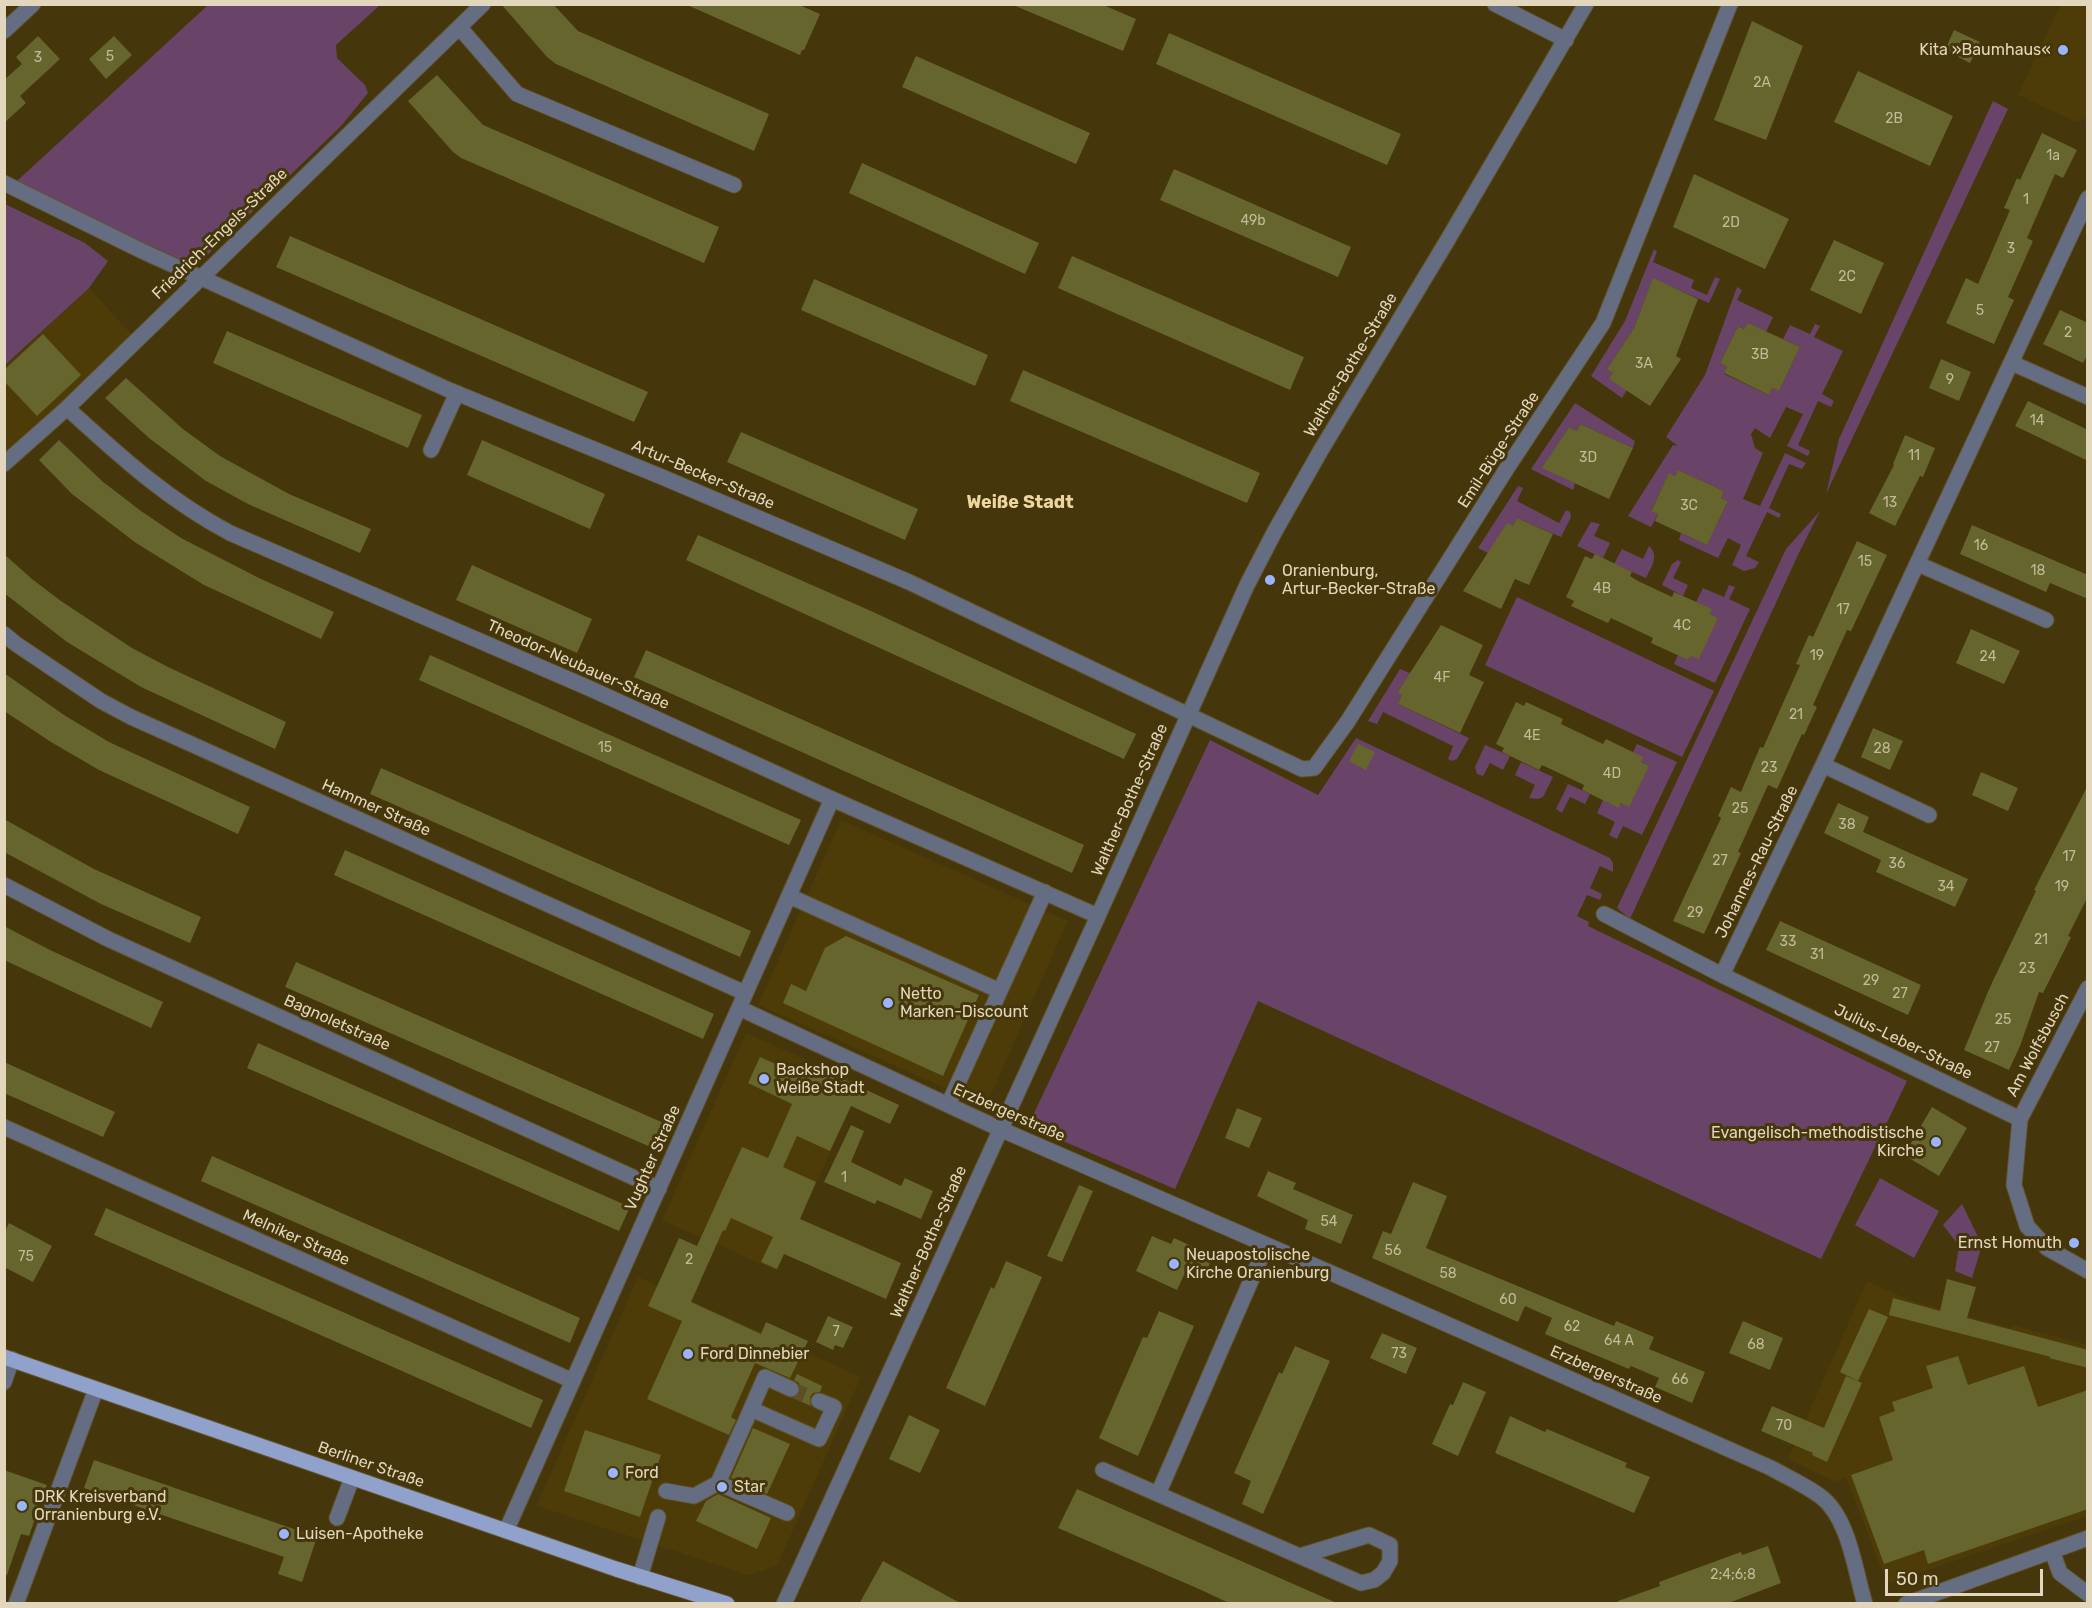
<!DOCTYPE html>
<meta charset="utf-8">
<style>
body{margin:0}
#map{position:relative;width:2092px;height:1608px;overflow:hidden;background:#45360b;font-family:Rubik,sans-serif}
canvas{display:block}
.frame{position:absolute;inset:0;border:6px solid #e2d7bc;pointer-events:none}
.scale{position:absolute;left:1885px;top:1569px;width:158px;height:27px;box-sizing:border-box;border:3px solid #e2d7bc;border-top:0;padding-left:8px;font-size:18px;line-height:21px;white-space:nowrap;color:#e2d7bc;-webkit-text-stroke:4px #45360b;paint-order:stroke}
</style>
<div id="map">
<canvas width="2092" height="1608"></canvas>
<div class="frame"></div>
<div class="scale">50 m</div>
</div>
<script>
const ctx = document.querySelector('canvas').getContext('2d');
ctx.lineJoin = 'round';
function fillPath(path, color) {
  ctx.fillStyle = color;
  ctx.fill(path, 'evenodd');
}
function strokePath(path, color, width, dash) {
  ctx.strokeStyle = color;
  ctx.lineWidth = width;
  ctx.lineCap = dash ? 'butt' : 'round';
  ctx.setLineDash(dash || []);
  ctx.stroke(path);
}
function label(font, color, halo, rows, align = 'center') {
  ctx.font = font + ' Rubik,sans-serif';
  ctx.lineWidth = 6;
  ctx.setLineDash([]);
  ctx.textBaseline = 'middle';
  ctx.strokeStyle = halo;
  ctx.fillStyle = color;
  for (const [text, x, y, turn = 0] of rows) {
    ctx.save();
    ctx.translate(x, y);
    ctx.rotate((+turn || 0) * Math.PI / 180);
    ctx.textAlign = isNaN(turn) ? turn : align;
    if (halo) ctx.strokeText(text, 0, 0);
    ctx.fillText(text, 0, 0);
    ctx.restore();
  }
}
fillPath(new Path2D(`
 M2060,5h27v113l-11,4 -58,-27z
 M89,288l45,49 -129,119v-90z
 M841,820l227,101 -82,185 -228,-101z
 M746,1033l115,51 -84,187 -115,-51z
 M638,1277l223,100 -84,189 -29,9 -212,-69z
 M1867,1281l45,20 99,27 1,-3 75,20v171l-200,68 -41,-107 -10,5 -48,-23z`), '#4e3c08');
fillPath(new Path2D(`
 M208,5h172l-44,40 1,13 28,27 3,8 -27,33 -142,137h-11l-129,-59 -42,-23z
 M1993,101l15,8 -182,385 13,-55z
 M5,204l80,39 23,18 -19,27 -84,77z
 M1654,249l3,3 -4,10 41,18 -3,8 16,7 8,-18 5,2 -11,24 -56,-24 -19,49 -27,41 6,4 14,17 -5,8 -31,-22 34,-55z
 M1737,287l5,3 -5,10 36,17 -7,15 -18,-9 -3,6 -7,-3 -18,37 7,4 -3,7 45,21 3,-7 7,3 21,-44 -17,-8 7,-14 20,9 5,-10 5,2 -6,11 29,14 -21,43 12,7 -3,6 -13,-6 -20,44 12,6 -2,5 -21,-10 16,-32 -17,-7 -16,31 -15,-10 -4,6 4,14 8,5 -20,46 17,7 25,-53 21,10 -4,6 -13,-5 -20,44 12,6 -2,4 -12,-6 -21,44 13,6 -4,6 -11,3 -12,-6 9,-20 -13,-7 -10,20 -39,-18 2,-7 26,12 21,-44 -7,-3 3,-7 -46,-21 -3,6 -6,-2 -18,36 7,4 -7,13 -23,-11 45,-71 5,1 -12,-9 39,-62z
 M1575,403l60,38 -2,7 -53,-24 -3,7 -8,-4 -26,41 32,15 -2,7 -42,-21z
 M1518,486l5,2 -6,13 42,22 7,-13 4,2 1,5 -10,20 -44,-19 -4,8 -25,27 -10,-5z
 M1820,511l-22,44 -168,364 -13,-11 169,-359z
 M1591,522l9,2 -6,12 16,7 -7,15 -26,-12z
 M1649,546c11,10 2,21 -3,32l-32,-14 8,-15 21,10z
 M1678,560l3,2 -8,16 15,7 -5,11 -21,-11 10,-21z
 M1729,585l6,2 -6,12 21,10 -35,74 -41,-19 4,-9 10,5 30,-42 -8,-4 1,-5 -15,-7 7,-14 21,9z
 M1517,597l197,94 -32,66 -197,-92z
 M1400,669l10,4 -13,20 5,2 -4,9 71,34 -12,21 -5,2 -4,-2 5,-13 -70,-34 -6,12 -9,-3z
 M1356,738l254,120 3,5v9l-13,-6 -10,22 12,6 -2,6 -13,-5 -10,21 12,6 -1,4 319,155 -86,178 -563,-258 -83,188 -147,-63 182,-386 108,55z
 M1637,744l40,18 -35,73 -19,-9 -6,13 -8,-4 6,-13 -18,-9 6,-13 16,7 30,-41 -8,-4 -8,-10z
 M1485,745l25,11 -7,14 -13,-7 -7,13 -6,-2 -2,-7z
 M1521,762l32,15 -10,20 -5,2 -9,-1 6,-13 -20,-10z
 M1568,784l22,10 -5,10 -15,-7 -8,16 -6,-4z
 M1880,1178l59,33 -25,47 -59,-33z
 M1962,1204l20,41 -10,33 -17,-7 4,-25 -16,-21z`), '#6a4468');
fillPath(new Path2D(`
 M501,4h52l25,27 191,83 -15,37 -198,-87 -9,-7z
 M685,4h112l23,10 -16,36h-2l-2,5z
 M1101,4l35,15 -13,32 -110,-46z
 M1752,21l51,25 -37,94 -52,-20z
 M1954,30l26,12 -10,21 -25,-13z
 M1169,33l232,101 -14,31 -231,-101z
 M38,36l22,23 -40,37 6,7 -22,20v-43l18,-16 -6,-7z
 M114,36l18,19 -26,24 -17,-20z
 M916,56l174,77 -14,31 -174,-77z
 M1858,71l95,45 -23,50 -96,-44z
 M437,75l46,50 236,102 -15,36 -243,-105 -8,-6 -45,-51z
 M2042,133l35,17 -14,28 -8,-4 -28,64 6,3 -25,56 6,3 -20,44 -48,-21 20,-45 12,6 32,-74 -6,-2 13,-30 3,2z
 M862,163l177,80 -14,31 -176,-81z
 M1174,169l177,78 -13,30 -178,-77z
 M1694,174l95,45 -24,50 -92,-42z
 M290,236l358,156 -14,30 -358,-155z
 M1834,240l50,23 -23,51 -51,-24z
 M1072,256l232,101 -14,33 -232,-102z
 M1653,278l45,21 -22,57 5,3 -31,47 -41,-27 4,-6 -6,-4 27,-41z
 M814,279l174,76 -13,31 -174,-76z
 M2060,310l28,13v31l-5,9 -40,-19z
 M1748,323l52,24 -21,44 -7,-3 -3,7 -45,-22 3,-6 -7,-4 18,-37 6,3z
 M227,331l195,84 -14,33 -195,-85z
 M43,334l38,41 -44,41 -33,-35v-11z
 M1941,359l30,13 -12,29 -30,-13z
 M1023,370l237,103 -13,30 -237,-102z
 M126,378l57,51 37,27 69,38 82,35 -11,24 -112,-49 -42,-23 -16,-12 -41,-31 -44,-40z
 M2028,401l60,29v31l-73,-35z
 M1580,424l53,24 -24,51 -67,-31 27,-41 8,4z
 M741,432l177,77 -13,31 -178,-78z
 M1905,435l30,13 -12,29 -3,-1 -25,50 -26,-13 25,-48 -1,-1z
 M59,440l43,41 39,30 40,27 78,40 75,34 -13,27 -117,-54 -68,-42 -64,-49 -33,-34z
 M482,440l123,54 -15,35 -123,-54z
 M1678,470l46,21 -3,7 7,3 -21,44 -52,-24 3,-7 -7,-3 18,-38 6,3z
 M1517,518l36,16 -24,51 -14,-6 -14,30 -38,-18 44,-68 6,3z
 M1972,525l116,50v24l-38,-16 -4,9 -86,-38z
 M698,535l173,76 265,123 -12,25 -438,-199z
 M1857,541l30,14 -36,76 -4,-1 -34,75 4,2 -13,28 -2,-1 -25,55 -9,-4 -30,67 3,1 -37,81 -31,-13 48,-103 -3,-2 13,-29 10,5 19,-45 3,1 37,-83 -4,-1 13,-29 4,2z
 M4,554l28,25 29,22 71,47 36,19 118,55 -11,27 -134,-62 -74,-45 -63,-49z
 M1595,554l37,18 -2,4 8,5 34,16 2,-5 38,17 -2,5 8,4 -19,41 -8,-3 -3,4 -37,-17 2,-5 -42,-20 -3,5 -37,-17 3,-5 -8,-4 19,-41 7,3z
 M472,565l120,54 -15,34 -121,-53z
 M1441,625l42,20 -14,30 15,7 -24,51 -62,-29 4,-9 -5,-2z
 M1971,629l49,22 -16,33 -48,-21z
 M646,650l438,195 -12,28 -438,-196z
 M430,655l371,165 -12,25 -370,-165z
 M4,673l60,42 45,27 141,65 -12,27 -139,-64 -48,-28 -47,-31z
 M1516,702l8,4 2,-4 37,17 -2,5 42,20 3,-5 37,18 -2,5 8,4 -20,41 -8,-4 -2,5 -37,-18 2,-5 -42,-20 -3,5 -37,-18 2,-4 -8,-4z
 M1873,728l30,13 -13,29 -29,-13z
 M1358,744l17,8 -9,18 -17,-9z
 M381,768l370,163 -11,26 -370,-163z
 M1981,772l37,16 -10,23 -36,-16z
 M2088,785v111l-20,40 3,1 -28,56 -4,-1 -19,54 -11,24 -45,-20 26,-63 46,-96 -2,-1z
 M1838,803l31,14 -6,15 105,47 -13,28 -79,-35 5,-12 -57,-27z
 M4,819l90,50 107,48 -11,26 -89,-39 -97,-52z
 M345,850l369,164 -11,25 -369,-164z
 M1780,921l141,64 -13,30 -142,-65z
 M4,926l46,24 113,52 -12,26 -147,-68z
 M846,936l133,59 -36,81 -160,-73 8,-19 15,7 19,-43z
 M296,962l370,162 -11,25 -370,-162z
 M258,1043l372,164 -11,24 -372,-163z
 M760,1057l44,20 6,-13 89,41 -9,19 -39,-18 -21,45 -33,-15 -14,31 33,15 -16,37 101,44 -15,36 -102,-45 -7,15 -16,-7 12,-25 -42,-19 -6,13 -2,-1 -32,72 70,32 5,-12 42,19 -18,37 -35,-15 -24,54 5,3 -7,15 -82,-36 35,-78 -34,-15 31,-68 18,8 45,-99 26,11 24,-54 -44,-21z
 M4,1062l111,50 -12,25 -99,-44z
 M1932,1107l35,21 -28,48 -35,-21z
 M1237,1108l25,10 -13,30 -24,-10z
 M851,1125l13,6 -13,31 50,24 4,-8 28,13 -12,28 -44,-19 -2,4 -51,-22z
 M212,1156l368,162 -10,25 -369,-162z
 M1268,1171l28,12 -3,6 60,26 -12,29 -36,-15 3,-9 -51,-24z
 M1413,1182l34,14 -21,52 188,78 2,-5 38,16 -5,12 56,23 -13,31 -37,-16 4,-9 -28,-12 -2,3 -84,-35 7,-16 -27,-12 -7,16 -146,-64 11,-27 8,3z
 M1079,1185l14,6 -31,71 -15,-6z
 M106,1208l437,192 -12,28 -437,-193z
 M9,1223l43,23 -19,36 -29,-15v-34z
 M1152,1236l19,8 3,-6 39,18 -11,25 -17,-8 -8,17 -41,-19z
 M1006,1261l36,16 -57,129 -39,-18 45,-101 3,2z
 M1947,1279l29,8 -9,31 121,32v18l-39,-10 2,-1 -162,-42 4,-17 47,13z
 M1869,1309l19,8 -30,64 -18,-9z
 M1159,1311l35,15 -56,130 -39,-18 44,-101 4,1z
 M828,1316l25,11 -10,21 -8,-3 -2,5 -17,-8z
 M1743,1321l40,17 -13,32 -41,-17z
 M1382,1333l35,15 -11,26 -36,-16z
 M1295,1346l35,15 -67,153 -21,-10 9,-23 -17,-8 45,-101 3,2z
 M1958,1356l10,29 56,-19 14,41 50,-17v119l-160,55 -4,-14 -40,14 -33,-89 42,-15 -14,-43 16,-6 -3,-9 41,-14 -7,-22z
 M797,1374l25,12 -2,6 -7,1 -3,4 1,9 -18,-8 7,-4 1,-5 -2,-6 -5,-3z
 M1846,1376l16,7 -35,79 -15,-7 1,-2 -52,-22 11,-25 52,22z
 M1463,1382l23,10 -28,64 -26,-12 18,-40 3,1z
 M909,1415l31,15 -20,43 -31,-14z
 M1510,1416l35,16 2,-3 80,34 -2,4 25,10 -16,36 -139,-60z
 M753,1428l37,16 -23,50 -36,-16z
 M585,1430l76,25 -21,62 -76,-26z
 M94,1460l223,77 -15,45 -24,-8 6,-17 -200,-69z
 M4,1470l43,15 -18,51 -8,-2 -14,41h-3z
 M1077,1489l139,61 123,54h-108l-32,-15 -141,-61z
 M718,1494l53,24 -14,31 -61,-28 10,-20z
 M1768,1546l13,37 -55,21h-108v-3l42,-15 -1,-4 82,-30 1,3z
 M883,1561l79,43h-103z`), '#65652d');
strokePath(new Path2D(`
 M791,1389l28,12`), '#5d4e26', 15, [15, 8]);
const minor = new Path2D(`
 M1495,4l71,36
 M460,28l57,66 217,91
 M4,31l29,-27
 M4,183l138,68 307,139 213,87 247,105 393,187 12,-1 34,-47 161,-256 94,-142 127,-319
 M2012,363l76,34
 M67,408c53,48 99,91 163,125l361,156 241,110 266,117
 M431,450l26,-57
 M4,464l63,-56 416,-404
 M1918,564l128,56
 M4,634l12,10 85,57 30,16 614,276
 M1823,765l106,50
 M4,885l104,54 551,250
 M789,896l211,95
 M1604,914l118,61 298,144
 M1722,975l101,-210 265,-567
 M2088,988l-68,131 -6,66 13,41 20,22 41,23
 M739,1008l261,121 354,154 417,185c16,9 34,17 49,28 29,21 35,75 45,108
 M948,1105l97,-213
 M4,1127l569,254
 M4,1382l8,-23
 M751,1409l14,-32 26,12
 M1103,1470l258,113 13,-3 9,-7 7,-12v-16l-21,-10 -69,21
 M718,1483l69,30
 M666,1491l28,5 24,-13 33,-74 68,30 15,-32 -15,-6
 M1158,1494l108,-248
 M337,1518l15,-40
 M506,1531l326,-732
 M2052,1551l8,22 28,21
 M640,1577l18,-60
 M16,1604l80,-215
 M784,1604l314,-688 149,-331 28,-54 46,-81 126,-209 139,-237
 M1906,1604l182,-66`);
const major = new Path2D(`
 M4,1357l612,212 111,35`);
strokePath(minor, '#61532b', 17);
strokePath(major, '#61532b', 17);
strokePath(minor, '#656d82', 15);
strokePath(major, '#90a1cb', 15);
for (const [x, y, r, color] of [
 [2063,50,6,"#9ab5fd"],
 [1270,580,6,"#9ab5fd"],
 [888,1003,6,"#9ab5fd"],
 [764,1079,6,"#9ab5fd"],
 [1936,1142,6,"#9ab5fd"],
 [2074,1243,6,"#9ab5fd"],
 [1174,1264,6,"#9ab5fd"],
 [688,1354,6,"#9ab5fd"],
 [613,1473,6,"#9ab5fd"],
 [722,1487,6,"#9ab5fd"],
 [22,1506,6,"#9ab5fd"],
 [284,1534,6,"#9ab5fd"]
]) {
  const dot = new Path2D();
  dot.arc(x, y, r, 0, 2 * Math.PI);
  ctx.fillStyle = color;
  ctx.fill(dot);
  strokePath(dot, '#45360b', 2);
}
label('14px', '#c3ba98', null, [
 ["5",110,57],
 ["3",38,58],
 ["2A",1762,83],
 ["2B",1894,119],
 ["1a",2053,156],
 ["1",2026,200],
 ["49b",1253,221],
 ["2D",1731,223],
 ["3",2011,249],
 ["2C",1847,277],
 ["5",1980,311],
 ["2",2068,333],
 ["3B",1760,355],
 ["3A",1644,364],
 ["9",1950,380],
 ["14",2037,421],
 ["11",1914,456],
 ["3D",1588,458],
 ["13",1890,503],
 ["3C",1689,506],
 ["16",1981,546],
 ["15",1865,562],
 ["18",2038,571],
 ["4B",1602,589],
 ["17",1843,610],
 ["4C",1682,626],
 ["19",1817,656],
 ["24",1988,657],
 ["4F",1442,678],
 ["21",1796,715],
 ["4E",1532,736],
 ["15",605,748],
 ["28",1882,749],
 ["23",1769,768],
 ["4D",1612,774],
 ["25",1740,809],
 ["38",1847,825],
 ["17",2069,857],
 ["27",1720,861],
 ["36",1897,864],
 ["34",1946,887],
 ["19",2062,887],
 ["29",1695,913],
 ["21",2041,940],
 ["33",1788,942],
 ["31",1817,955],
 ["23",2027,969],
 ["29",1871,981],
 ["27",1900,994],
 ["25",2003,1020],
 ["27",1992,1048],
 ["1",844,1178],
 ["54",1329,1222],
 ["56",1393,1251],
 ["75",26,1257],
 ["2",689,1260],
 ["58",1448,1274],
 ["60",1508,1300],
 ["62",1572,1327],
 ["7",836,1332],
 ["64 A",1619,1341],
 ["68",1756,1345],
 ["73",1399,1354],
 ["66",1680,1380],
 ["70",1784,1426],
 ["2;4;6;8",1733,1575]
]);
label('16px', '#e2d7bc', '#45360b', [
 ["Kita »Baumhaus«",2051,50,"right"],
 ["Oranienburg,",1282,571],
 ["Artur-Becker-Straße",1282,589],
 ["Netto",900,994],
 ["Marken-Discount",900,1012],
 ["Backshop",776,1070],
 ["Weiße Stadt",776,1088],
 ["Evangelisch-methodistische",1924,1133,"right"],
 ["Kirche",1924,1151,"right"],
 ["Ernst Homuth",2062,1243,"right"],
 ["Neuapostolische",1186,1255],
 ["Kirche Oranienburg",1186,1273],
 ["Ford Dinnebier",700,1354],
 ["Ford",625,1473],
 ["Star",734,1487],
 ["DRK Kreisverband",34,1497],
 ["Orranienburg e.V.",34,1515],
 ["Luisen-Apotheke",296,1534]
], 'left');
label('16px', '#e2d7bc', '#45360b', [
 ["Friedrich-Engels-Straße",220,234,-44],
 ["Walther-Bothe-Straße",1351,365,-59],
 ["Emil-Büge-Straße",1499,450,-57],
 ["Artur-Becker-Straße",703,475,23],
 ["Theodor-Neubauer-Straße",578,665,24],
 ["Walther-Bothe-Straße",1130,800,-66],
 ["Hammer Straße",376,808,24],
 ["Johannes-Rau-Straße",1757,862,-64],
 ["Bagnoletstraße",337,1023,24],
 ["Julius-Leber-Straße",1903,1042,26],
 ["Am Wolfsbusch",2038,1045,-62],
 ["Erzbergerstraße",1009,1113,24],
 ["Vughter Straße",653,1158,-66],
 ["Melniker Straße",296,1238,24],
 ["Walther-Bothe-Straße",929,1242,-66],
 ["Erzbergerstraße",1606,1375,24],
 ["Berliner Straße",371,1465,19]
]);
label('bold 18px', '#edd69e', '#45360b', [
 ["Weiße Stadt",1020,503]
]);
</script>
